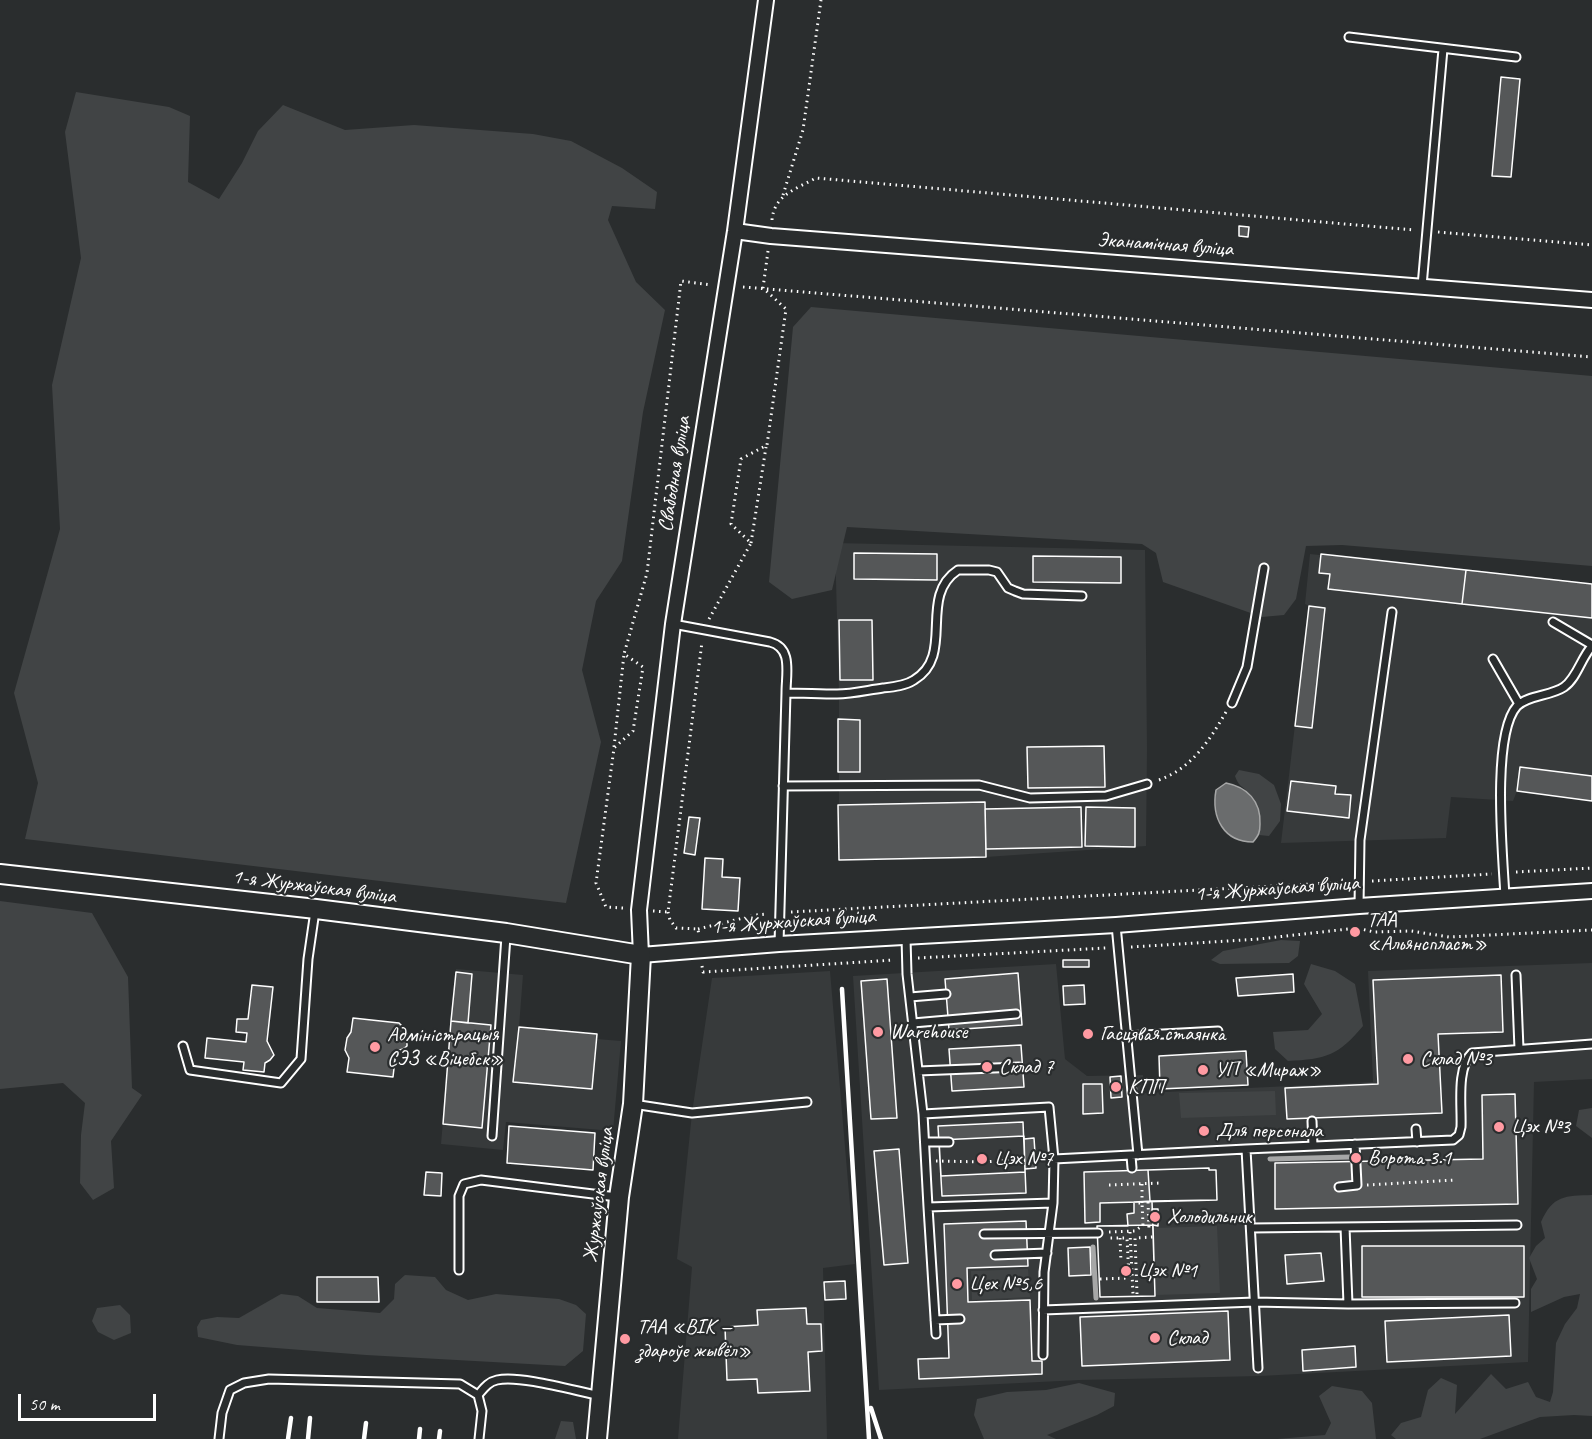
<!DOCTYPE html>
<meta charset="utf-8">
<style>
body{margin:0}
#map{position:relative;width:1592px;height:1439px;overflow:hidden;background:#2a2d2e;font-family:Caveat,sans-serif}
canvas{display:block}
.scale{position:absolute;left:18px;top:1394px;width:138px;height:27px;box-sizing:border-box;border:3px solid #fff;border-top:0;padding-left:8px;font-size:18px;line-height:21px;white-space:nowrap;color:#fff;-webkit-text-stroke:4px #2a2d2e;paint-order:stroke}
</style>
<div id="map">
<canvas width="1592" height="1439"></canvas>
<div class="scale">50 m</div>
</div>
<script>
const ctx = document.querySelector('canvas').getContext('2d');
ctx.lineJoin = 'round';
function fillPath(path, color) {
  ctx.fillStyle = color;
  ctx.fill(path, 'evenodd');
}
function strokePath(path, color, width, dash) {
  ctx.strokeStyle = color;
  ctx.lineWidth = width;
  ctx.lineCap = dash ? 'butt' : 'round';
  ctx.setLineDash(dash || []);
  ctx.stroke(path);
}
function label(font, color, halo, rows, align = 'center') {
  ctx.font = font + ' Caveat,sans-serif';
  ctx.lineWidth = 4.5;
  ctx.setLineDash([]);
  ctx.textBaseline = 'middle';
  ctx.strokeStyle = halo;
  ctx.fillStyle = color;
  for (const [text, x, y, turn = 0] of rows) {
    ctx.save();
    ctx.translate(x, y);
    ctx.rotate((+turn || 0) * Math.PI / 180);
    ctx.textAlign = isNaN(turn) ? turn : align;
    if (halo) ctx.strokeText(text, 0, 0);
    ctx.fillText(text, 0, 0);
    ctx.restore();
  }
}
fillPath(new Path2D(`
 M835,543l310,7 2,199 -1,97 -160,11 -147,3v-166z
 M1310,554l282,30v217l-75,-10 -4,10 -62,-4 -5,41 -165,5 28,-237 -4,-2z
 M1592,963v116l-58,3 -6,280 -268,14 -180,4 -201,10 -26,-414 203,-12 9,95 22,17 56,-1 2,18 228,-11 -5,-111z
 M456,969l67,6 -4,52 78,7v5l24,2 -8,90 -107,-9 -3,28 -62,-6z
 M830,971l25,293 -32,4 4,171h-149l14,-172 -15,-8 15,-146 20,-135z`), '#373a3b');
fillPath(new Path2D(`
 M76,92l93,15 21,9 -2,66 31,17 23,-36 16,-32 25,-26 62,25 69,-5 119,9 38,7 51,27 35,24 -2,17 -43,-3 -4,14 28,62 29,28 -22,102 -21,149 -26,40 -14,69 19,72 -35,161 -541,-64 13,-56 -24,-90 46,-164 -8,-144 29,-127 -16,-126z
 M811,307l781,69v190l-250,-21 -36,1 -10,53 -12,16 -22,2 -99,-35 -7,-29 -14,-9 -295,-17 -15,63 -40,9 -23,-17 24,-255z
 M1239,770l20,4 15,11 7,19 -1,17 -11,15 -10,-1c1,-16 0,-27 -10,-41 -6,-9 -10,-6 -14,-18z
 M0,901l92,12 36,64 4,111 10,7 -31,46 3,47 -21,12 -13,-17 1,-48 4,-32 -22,-20 -63,6z
 M1281,940l19,1 -2,15 -9,7 -69,1 -9,-4 12,-9z
 M1311,964l24,7 20,13 8,42c-25,30 -37,33 -75,35l-13,-12 -2,-17 35,-2 14,-16 -18,-30z
 M1275,1091l1,24 -95,3 -2,-25z
 M1592,1108v30l-16,-12 3,-16z
 M1592,1195v221l-18,-1 -34,2 -60,22h-84l-5,-4 10,-12 20,-6 7,-27 13,-12 16,7 -2,29 36,-40 15,15 22,-7 8,15 14,5 3,-10 3,-49 9,-19 12,-16 3,-14 -16,3 -33,15v-23l6,-10 -8,-21 7,-12 9,-8 -4,-16c12,-27 24,-26 51,-27z
 M1217,1226l3,67 -64,2 -2,-67z
 M1028,1269l2,28 -58,3 -1,-29z
 M405,1275l30,2 11,13 22,10 28,-6 63,5 17,6 10,9 -3,37 -18,15 -199,-11 -129,-10 -39,-8 -1,-10 4,-7 16,-3 22,1 42,-24 17,2 19,12 63,5 14,-14 1,-15z
 M120,1305l10,10 1,18 -17,7 -16,-8 -6,-11 5,-13z
 M1079,1383l36,10 -1,13 -17,9 -50,20 9,4h-72l-10,-24 3,-16 30,-7 39,-2z
 M1332,1386l30,5 10,12 4,36h-99l48,-4 6,-12 -12,-27z
 M561,1421l12,1 3,17h-21z`), '#414445');
const water = new Path2D(`
 M1226,783c21,4 35,18 34,41 0,8 -1,11 -7,18 -29,0 -42,-24 -37,-52z`);
fillPath(water, '#6a6c6d');
strokePath(water, '#a6a7a7', 1.5);
strokePath(new Path2D(`
 M1270,1159l80,-2
 M1093,1247l3,51`), '#a6a7a7', 5);
const building = new Path2D(`
 M1501,77l19,2 -9,98 -19,-1z
 M1239,226l10,1 -1,10 -9,-1z
 M854,553l83,1v26l-83,-1z
 M1321,554l145,16 -4,34 -134,-15 2,-15 -11,-1z
 M1033,556l88,1v26l-88,-1z
 M1466,570l126,14v34l-130,-14z
 M1309,606l16,2 -13,120 -17,-2z
 M839,620h33l1,60h-33z
 M838,719l22,1v52h-22z
 M1104,746l1,41 -77,1 -1,-41z
 M1520,767l72,9v25l-75,-10z
 M1291,781l45,5 -1,8 16,1 -2,23 -62,-7z
 M985,802l1,55 -147,3 -1,-55z
 M1081,807l1,40 -96,2 -1,-40z
 M1086,807l49,1v39l-50,-1z
 M689,817l11,1 -5,37 -11,-2z
 M705,858l18,1 -1,18 18,1 -2,33 -36,-2z
 M1063,960h26v7h-26z
 M456,972l16,2 -4,49 -17,-2z
 M1018,973l4,52 -73,5 -4,-51z
 M1293,974l1,18 -56,4 -2,-18z
 M1501,975l2,57 -65,2 4,79 -155,6 -2,-31 93,-4 -5,-104z
 M887,979l10,139 -26,1 -10,-138z
 M252,985l21,2 -6,54 7,14 -4,5 -5,3 -1,9 -21,-2 1,-8 -39,-4 2,-20 39,4 1,-9 -11,-1 1,-13h11z
 M1084,985l1,19 -21,1 -1,-19z
 M353,1018l46,5 8,8v15l-4,3 -7,2 -3,26 -46,-5 2,-14 -4,-8 2,-12 4,-6z
 M451,1021l40,4 -9,103 -39,-4z
 M519,1027l78,7 -5,55 -79,-7z
 M1021,1045l3,42 -72,4 -3,-42z
 M1246,1051l2,34 -88,4 -1,-33z
 M1121,1076l1,21 -11,1 -1,-21z
 M1083,1084h19l1,29 -20,1z
 M1515,1094l3,110 -243,5v-46l208,-4 -1,-64z
 M1023,1122l3,71 -84,3 -4,-70z
 M509,1126l86,7 -2,37 -86,-7z
 M1024,1136l1,36 -84,4 -2,-36z
 M1034,1138l2,30 -11,1 -1,-30z
 M899,1149l9,114 -24,2 -10,-114z
 M1209,1168v2h7l1,30 -117,3v19l-15,1 -1,-51z
 M1209,1168v2h7l1,30 -67,1 -2,-31z
 M426,1172l16,1 -1,23 -17,-1z
 M1152,1201l3,95 -55,1 -3,-71h31l-1,-12 7,-1v-11z
 M1152,1209h6v17l-5,-1z
 M1026,1221l2,45 -61,2 1,34 62,-2 2,61h10v13l-123,5 -1,-20 31,-1 -5,-134z
 M1153,1225l2,71 -55,1 -3,-71z
 M1362,1246h162v51h-162z
 M1090,1247l1,28 -22,1 -1,-28z
 M1321,1253l3,28 -37,3 -2,-29z
 M317,1277h61l1,25h-62z
 M845,1281l1,18 -21,1 -1,-18z
 M806,1308l1,16h14l1,27 -14,1 2,39 -52,2 -1,-14 -30,1 -2,-53 33,-2 -1,-15z
 M1228,1311l2,49 -148,6 -2,-49z
 M1509,1315l2,41 -124,6 -2,-41z
 M1355,1346l1,21 -53,4 -1,-21z`);
fillPath(building, '#555758');
strokePath(building, '#fff', 1.5);
const service = new Path2D(`
 M1349,37l167,20
 M1422,286l21,-237
 M1553,622l39,23
 M673,624l97,18c23,6 16,31 16,51
 M1493,659l26,45
 M1232,703l15,-36 17,-99
 M783,786l196,-1 51,13 76,-2 41,-12
 M1505,897c-2,-40 -14,-162 12,-191 11,-11 34,-10 47,-19 13,-9 17,-29 28,-41
 M1359,906l1,-66 32,-228
 M1116,925l22,230
 M906,938l1,36 16,140 5,93 125,-4
 M779,944l7,-251c17,0 34,1 51,1 15,0 31,-4 46,-6 10,-1 22,-2 31,-8 42,-25 3,-83 44,-110h31l8,2 11,16 7,3 8,3 59,2
 M1516,975l3,74
 M910,997l36,-3
 M913,1023l103,-9
 M1126,1036l92,-5
 M183,1046l7,24 91,13 20,-24 7,-100 7,-48
 M918,1071l101,-4
 M633,1104l59,9 115,-11
 M923,1114l126,-7 5,52 -1,44 -9,69 -1,83
 M1312,1121l1,25
 M1416,1129l1,13
 M492,1136l14,-200
 M925,1142h24
 M1246,1149l207,-9 6,-5 2,-8c1,-21 -5,-59 11,-74l120,-9
 M1131,1156l1,12
 M1054,1159l192,-10 12,219
 M1339,1187l18,-2 -2,-41
 M928,1207l8,127
 M1251,1228l266,-3
 M984,1234l114,-1
 M995,1255l52,-2
 M459,1270v-74l5,-12 17,-4 136,17
 M1348,1304l167,-1
 M1043,1310l212,-8 93,2 -3,-77
 M935,1320l25,-1
 M478,1395c6,-7 10,-13 19,-15 24,-5 78,11 104,16
 M219,1439l3,-26 8,-23 14,-7 25,-4 191,5 18,11 4,16 -3,28`);
const minor = new Path2D(`
 M766,0l-31,231 -62,393 -34,286 2,45 138,-11 337,-19 243,-19 233,-15
 M735,231l36,5 821,64`);
const tertiary = new Path2D(`
 M0,874l316,35 190,24 135,22 -8,149 -14,93 -22,242`);
strokePath(service, '#fff', 11);
strokePath(minor, '#fff', 18);
strokePath(tertiary, '#fff', 22);
strokePath(new Path2D(`
 M783,195l20,-65 18,-130
 M772,220c2,-25 24,-31 44,-42l598,52
 M1438,232l154,13
 M743,287l849,70
 M751,543l15,-96
 M709,619l42,-76 -20,-19 10,-65 26,-14 19,-136 -23,-21 5,-37
 M614,747l10,-93
 M1159,780c33,-12 50,-39 67,-68
 M1516,872l76,-4
 M1372,881l120,-7
 M623,908l-17,-1 -10,-24 18,-135 19,-17 10,-64 -19,-13 23,-81 34,-292 31,4
 M653,911l15,1 34,-270
 M668,912l2,8 6,8 22,1 1,7
 M791,912l557,-30
 M698,929l58,-14 11,-1
 M1131,947l128,-8 98,-11 17,4 37,-1 38,6 143,-7
 M918,958l188,-10
 M702,966l1,6 191,-12
 M936,1161l49,1 37,-3
 M1142,1184v19
 M1109,1185l52,-2
 M1367,1185l88,-5
 M1148,1202l1,27
 M1109,1232l26,-1 8,-6 -1,-22h-4
 M1130,1232l3,62
 M1120,1238l1,24
 M1100,1279l29,-1 -2,-40h-18
 M1137,1294l-2,-56 18,-1`), '#fff', 3, [1.5, 4.5]);
strokePath(service, '#2a2d2e', 7);
strokePath(minor, '#2a2d2e', 14);
strokePath(tertiary, '#2a2d2e', 18);
strokePath(new Path2D(`
 M842,989l27,450
 M871,1408l10,31
 M288,1439l3,-21
 M308,1439l2,-21
 M364,1439l2,-16
 M419,1439l1,-10
 M439,1439l1,-8`), '#fff', 4.5);
for (const [x, y, r, color] of [
 [1355,932,6,"#ff9aa2"],
 [878,1032,6,"#ff9aa2"],
 [1088,1034,6,"#ff9aa2"],
 [375,1047,6,"#ff9aa2"],
 [1408,1059,6,"#ff9aa2"],
 [987,1067,6,"#ff9aa2"],
 [1203,1070,6,"#ff9aa2"],
 [1116,1087,6,"#ff9aa2"],
 [1499,1127,6,"#ff9aa2"],
 [1204,1131,6,"#ff9aa2"],
 [1356,1158,6,"#ff9aa2"],
 [982,1159,6,"#ff9aa2"],
 [1155,1217,6,"#ff9aa2"],
 [1126,1271,6,"#ff9aa2"],
 [957,1284,6,"#ff9aa2"],
 [1155,1338,6,"#ff9aa2"],
 [625,1339,6,"#ff9aa2"]
]) {
  const dot = new Path2D();
  dot.arc(x, y, r, 0, 2 * Math.PI);
  ctx.fillStyle = color;
  ctx.fill(dot);
  strokePath(dot, '#2a2d2e', 2);
}
label('21px', '#fff', '#2a2d2e', [
 ["Эканамічная вуліца",1165,245,4],
 ["Свабодная вуліца",675,474,-81],
 ["1-я Журжаўская вуліца",314,887,7],
 ["1-я Журжаўская вуліца",1277,889,-4],
 ["1-я Журжаўская вуліца",793,922,-4],
 ["Журжаўская вуліца",599,1195,-83]
]);
label('21px', '#fff', '#2a2d2e', [
 ["ТАА",1367,920],
 ["«Альянспласт»",1367,944],
 ["Warehouse",890,1032],
 ["Гасцявая стаянка",1100,1034],
 ["Адміністрацыя",387,1035],
 ["СЭЗ «Віцебск»",387,1059],
 ["Склад №3",1420,1059],
 ["Склад 7",999,1067],
 ["УП «Мираж»",1215,1070],
 ["КПП",1128,1087],
 ["Цэх №3",1511,1127],
 ["Для персонала",1216,1131],
 ["Ворота 3.1",1368,1158],
 ["Цэх №7",994,1159],
 ["Холодильник",1167,1217],
 ["Цэх №1",1138,1271],
 ["Цех №5,6",969,1284],
 ["ТАА «ВІК —",637,1327],
 ["здароўе жывёл»",637,1351],
 ["Склад",1167,1338]
], 'left');
</script>
